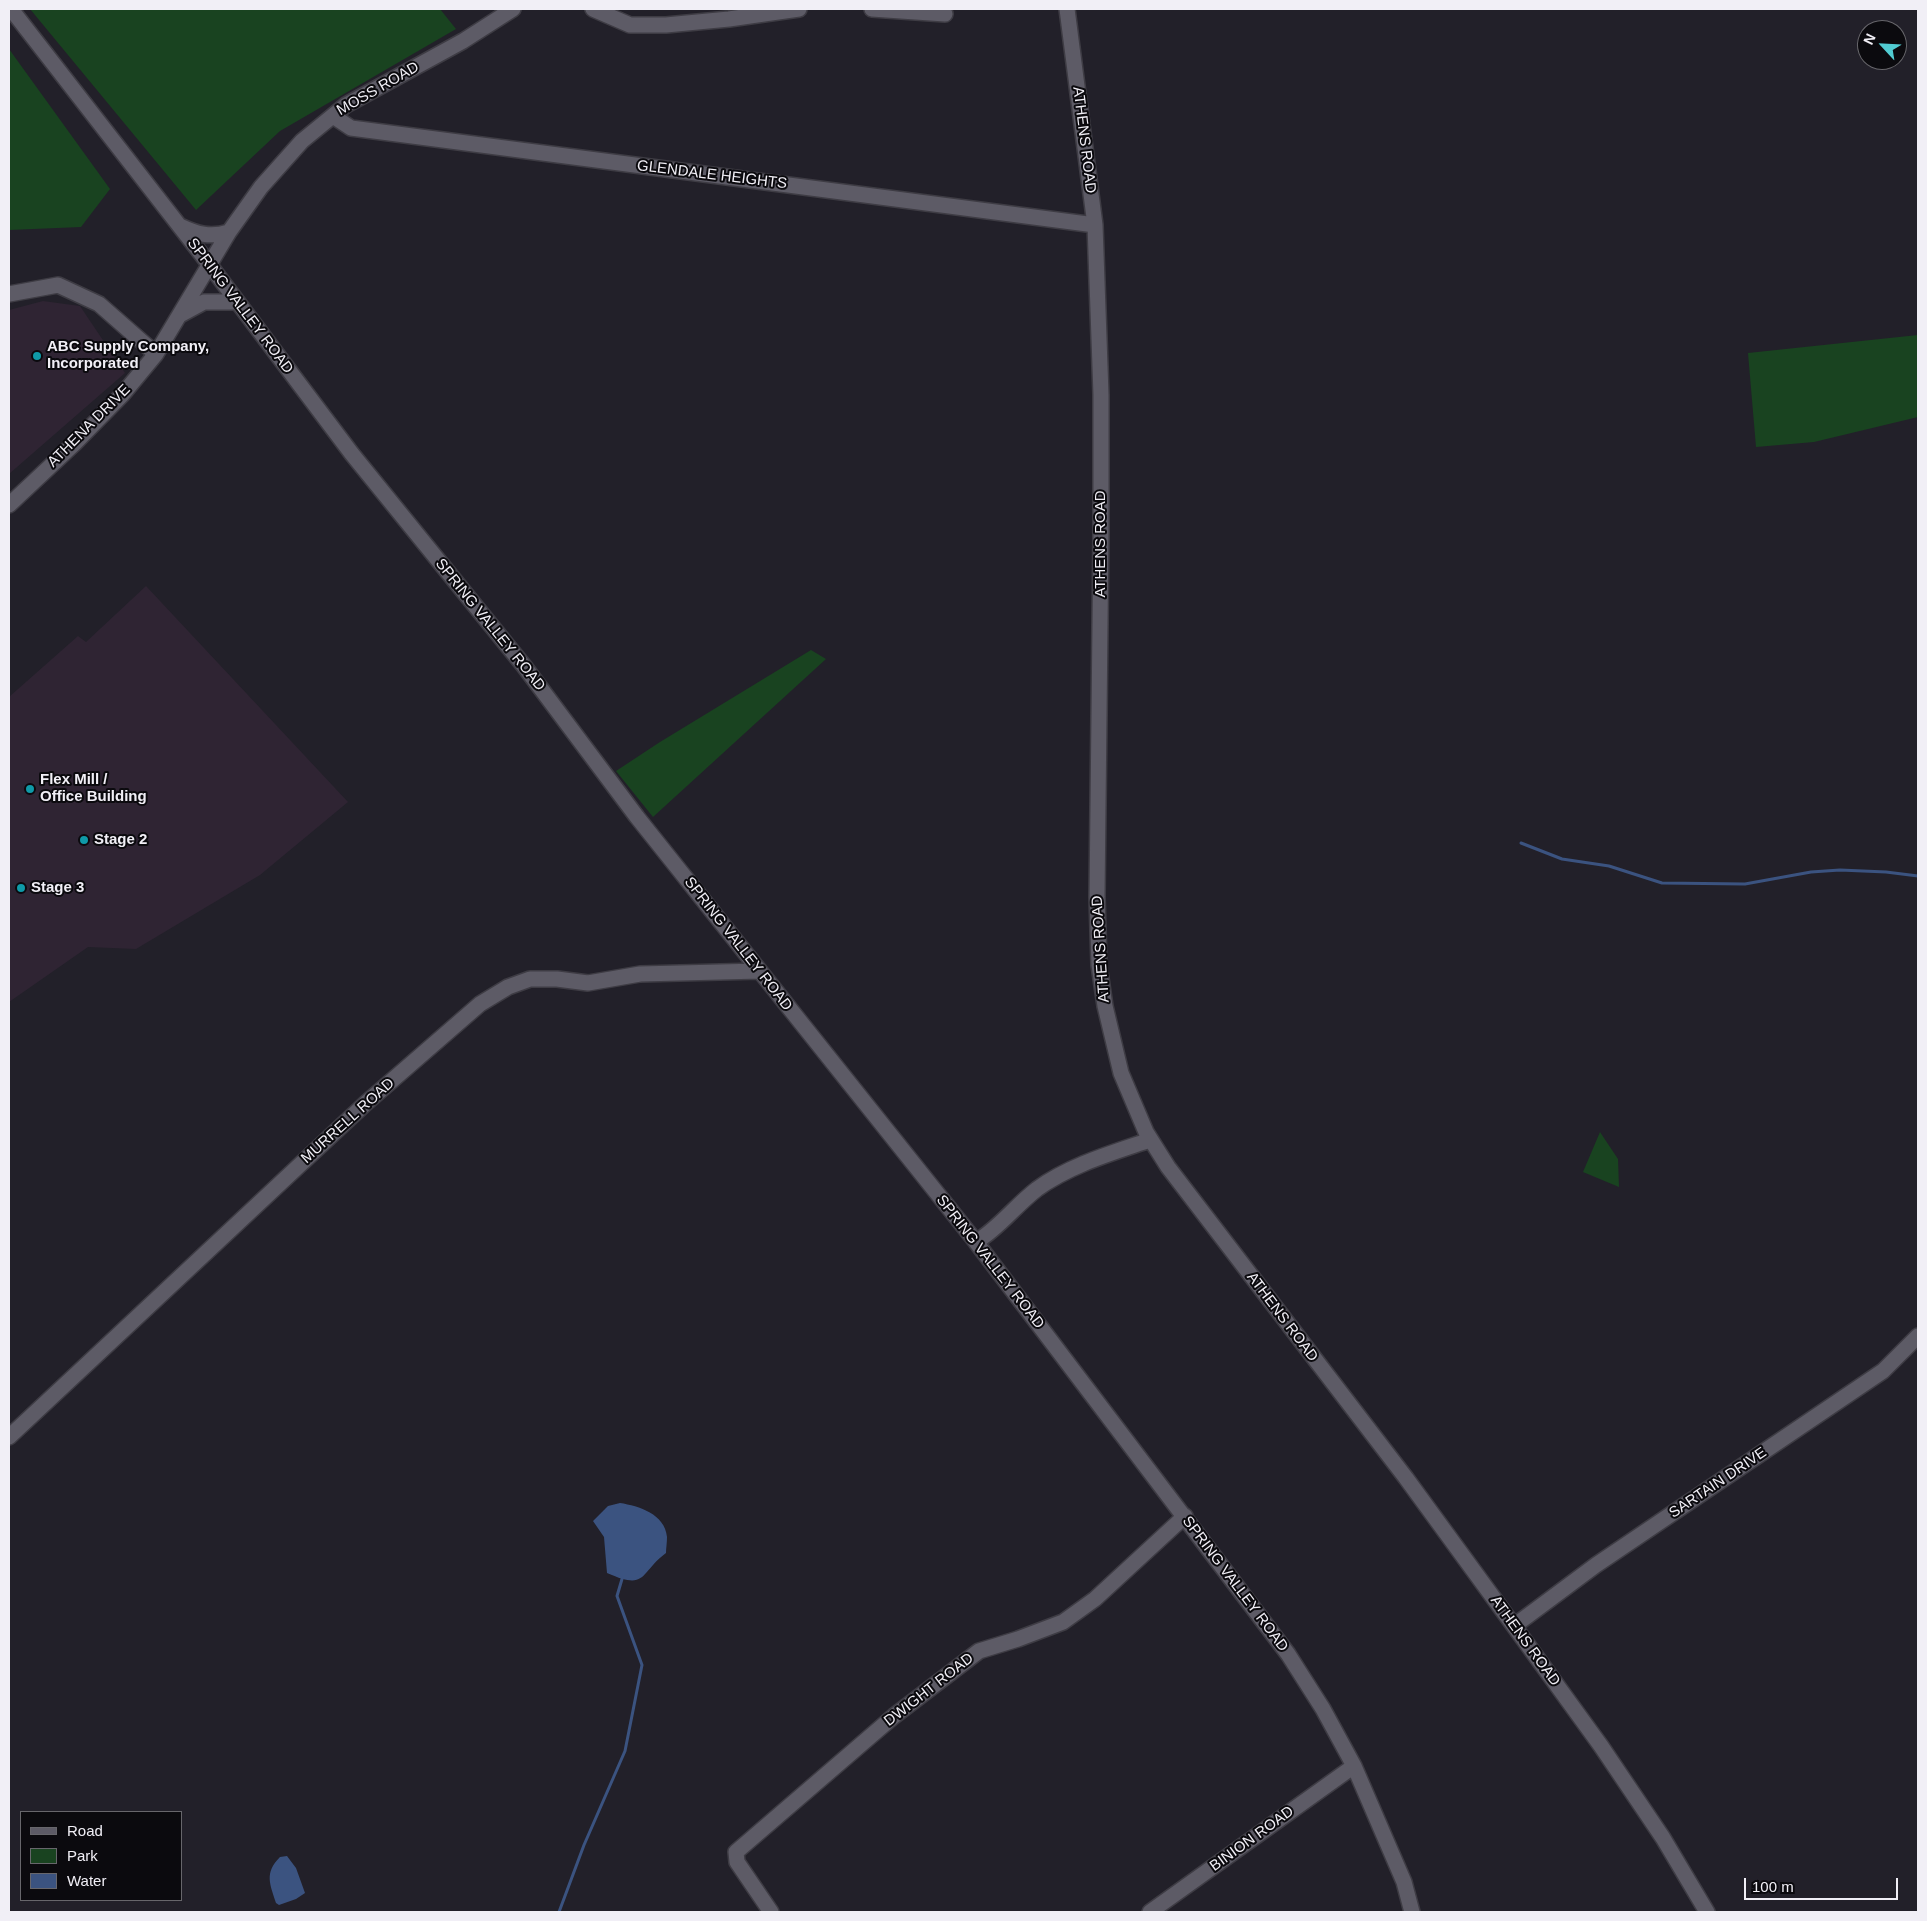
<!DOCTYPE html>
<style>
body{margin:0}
#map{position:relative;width:1927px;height:1921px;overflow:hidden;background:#222029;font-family:Helvetica,sans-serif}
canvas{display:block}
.frame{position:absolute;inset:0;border:10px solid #f1eff6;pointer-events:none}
.legend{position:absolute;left:20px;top:1811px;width:162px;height:90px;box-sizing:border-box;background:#0b0a0e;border:1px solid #67666b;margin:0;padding:6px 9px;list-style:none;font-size:15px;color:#f1eff6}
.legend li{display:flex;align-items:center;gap:10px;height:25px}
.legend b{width:25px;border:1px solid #67666b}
.north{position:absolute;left:1857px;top:20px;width:50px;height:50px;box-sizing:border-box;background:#0b0a0e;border:1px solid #67666b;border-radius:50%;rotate:295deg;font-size:14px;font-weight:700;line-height:20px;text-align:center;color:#f1eff6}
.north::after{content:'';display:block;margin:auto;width:18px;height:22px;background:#51ccd2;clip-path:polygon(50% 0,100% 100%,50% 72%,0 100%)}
.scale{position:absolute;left:1744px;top:1878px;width:154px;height:22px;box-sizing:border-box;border:2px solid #f1eff6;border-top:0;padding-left:6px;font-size:15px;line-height:18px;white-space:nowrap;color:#f1eff6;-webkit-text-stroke:4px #0b0a0e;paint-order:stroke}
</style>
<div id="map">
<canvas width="1927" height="1921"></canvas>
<div class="frame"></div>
<ul class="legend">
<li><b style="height:6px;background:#5d5b66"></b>Road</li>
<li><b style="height:14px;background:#194320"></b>Park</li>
<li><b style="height:14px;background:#3b5380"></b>Water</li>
</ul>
<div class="north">N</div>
<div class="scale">100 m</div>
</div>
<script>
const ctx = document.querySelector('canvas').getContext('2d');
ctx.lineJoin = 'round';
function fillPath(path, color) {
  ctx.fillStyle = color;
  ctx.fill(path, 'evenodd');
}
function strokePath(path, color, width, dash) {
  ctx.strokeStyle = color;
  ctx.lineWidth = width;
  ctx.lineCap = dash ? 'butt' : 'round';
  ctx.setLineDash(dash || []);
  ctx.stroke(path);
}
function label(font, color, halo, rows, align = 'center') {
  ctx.font = font + ' Helvetica,sans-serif';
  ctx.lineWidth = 4;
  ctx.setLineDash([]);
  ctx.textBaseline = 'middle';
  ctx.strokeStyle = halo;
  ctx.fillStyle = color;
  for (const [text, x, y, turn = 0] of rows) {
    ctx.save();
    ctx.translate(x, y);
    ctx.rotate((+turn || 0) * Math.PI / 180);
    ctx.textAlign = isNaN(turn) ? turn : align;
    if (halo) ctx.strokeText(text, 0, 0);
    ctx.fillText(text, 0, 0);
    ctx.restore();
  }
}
fillPath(new Path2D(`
 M43,301l37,5 45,67 -116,101v-164z
 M146,586l202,216 -88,73 -124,74 -48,-2 -79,55v-305l69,-61 8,6z`), '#2f2433');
fillPath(new Path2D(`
 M30,9h410l16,20 -176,102 -84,79z
 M9,49l101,140 -29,38 -72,3z
 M1918,335v82l-104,25 -58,5 -8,-94z
 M811,650l15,9 -173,158 -37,-46 44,-29z
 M1600,1132l18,27 1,28 -36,-15z`), '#194320');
fillPath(new Path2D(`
 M620,1503c19,3 45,11 47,34 0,6 -1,11 -1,16 -27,20 -18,38 -59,20l-3,-36 -11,-16 15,-15z
 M287,1856l9,12 9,25 -9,6 -17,6 -3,-2c-6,-19 -12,-30 4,-46z`), '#3b5380');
strokePath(new Path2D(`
 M1521,843l41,16 47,7 53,17 83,1 66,-12 29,-2 46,2 32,4
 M559,1912l25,-67 41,-94 17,-86 -25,-69 5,-17`), '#3b5380', 3);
const minor = new Path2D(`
 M11,9l198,255 143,190 172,212 113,151 339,425 312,412 35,55 31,57 50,116 8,30
 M593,9l37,16h36l63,-6 70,-10
 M872,9l73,5
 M1067,9l28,216 6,170v139l-4,363 2,68 6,41 16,67 25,59 22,35 238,311 108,148 87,120 62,92 44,74
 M333,116l18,12 744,97
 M180,226c17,8 30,12 49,6
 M9,294l49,-9 41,19 57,50
 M180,315l24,-13h33
 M9,505l66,-62 47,-48 34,-41 73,-122 32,-45 41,-46 44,-36 117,-64 50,-32
 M976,1242c23,-14 39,-36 61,-53 33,-24 75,-36 113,-49
 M9,1437l357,-334 114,-99 28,-17 22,-8h27l31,4 52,-9 120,-3
 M1514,1626l82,-61 287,-194 35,-35
 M771,1912l-34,-50 -1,-10 158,-136 85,-65 39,-12 45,-17 32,-23 90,-83
 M1150,1912l204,-146`);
strokePath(minor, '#3e3c44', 18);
strokePath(minor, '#5d5b66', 15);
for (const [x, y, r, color] of [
 [37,356,5,"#0f9aa8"],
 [30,789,5,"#0f9aa8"],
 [84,840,5,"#0f9aa8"],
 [21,888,5,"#0f9aa8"]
]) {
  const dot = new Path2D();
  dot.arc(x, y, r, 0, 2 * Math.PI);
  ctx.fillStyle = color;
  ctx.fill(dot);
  strokePath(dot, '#0b0a0e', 2);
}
label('15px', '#f1eff6', '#0b0a0e', [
 ["MOSS ROAD",378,89,-30],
 ["ATHENS ROAD",1084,140,83],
 ["GLENDALE HEIGHTS",712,175,7],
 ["SPRING VALLEY ROAD",240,306,53],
 ["ATHENA DRIVE",89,426,-45],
 ["ATHENS ROAD",1101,544,-90],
 ["SPRING VALLEY ROAD",490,625,51],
 ["SPRING VALLEY ROAD",738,944,52],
 ["ATHENS ROAD",1101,949,-94],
 ["MURRELL ROAD",348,1121,-42],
 ["SPRING VALLEY ROAD",990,1262,52],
 ["ATHENS ROAD",1282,1317,53],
 ["SARTAIN DRIVE",1718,1483,-34],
 ["SPRING VALLEY ROAD",1235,1584,53],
 ["ATHENS ROAD",1525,1641,54],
 ["DWIGHT ROAD",929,1690,-38],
 ["BINION ROAD",1252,1839,-36]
]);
label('bold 15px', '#f1eff6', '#0b0a0e', [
 ["ABC Supply Company,",47,347],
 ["Incorporated",47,364],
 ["Flex Mill /",40,780],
 ["Office Building",40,797],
 ["Stage 2",94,840],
 ["Stage 3",31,888]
], 'left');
</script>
